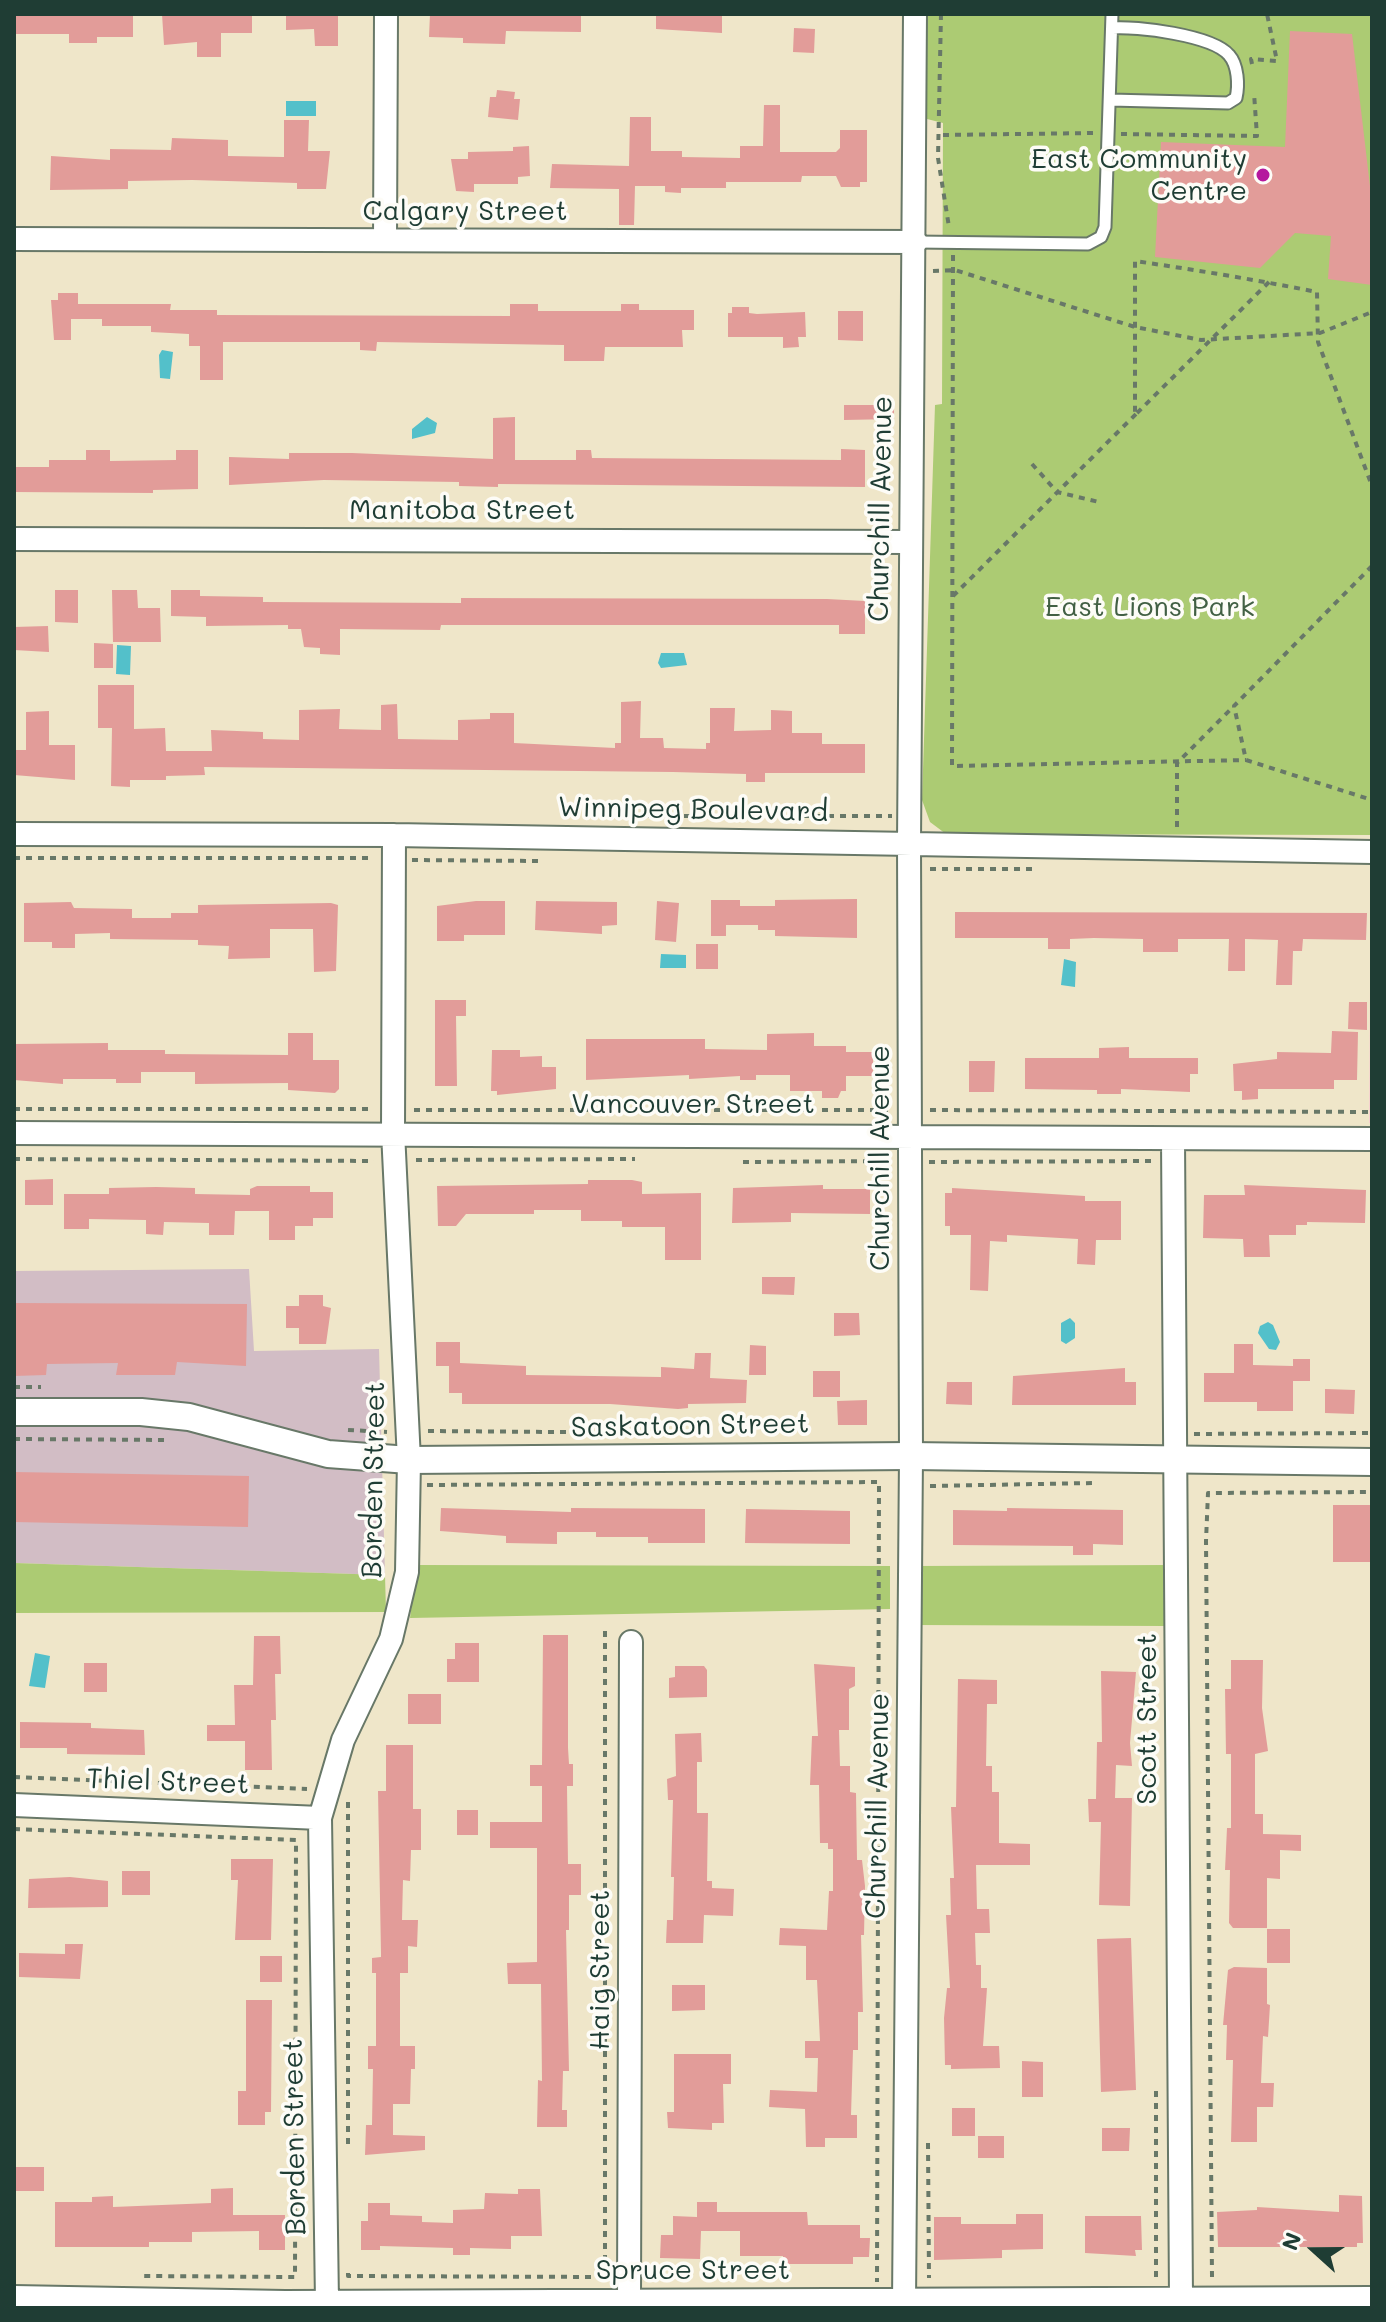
<!DOCTYPE html>
<style>
body{margin:0}
#map{position:relative;width:1386px;height:2322px;overflow:hidden;background:#efe6c9;font-family:Mali,sans-serif}
canvas{display:block}
.frame{position:absolute;inset:0;border:16px solid #1f3d34;pointer-events:none}
.north{position:absolute;left:1274px;top:2210px;width:80px;height:80px;-webkit-text-stroke:6px #fdfcf7;paint-order:stroke;rotate:291deg;font-size:22px;font-weight:700;line-height:32px;text-align:center;color:#1f3d34}
.north::after{content:'';display:block;margin:auto;width:28px;height:36px;background:#1f3d34;clip-path:polygon(50% 0,100% 100%,50% 72%,0 100%)}
</style>
<div id="map">
<canvas width="1386" height="2322"></canvas>
<div class="frame"></div>
<div class="north">N</div>
</div>
<script>
const ctx = document.querySelector('canvas').getContext('2d');
ctx.lineJoin = 'round';
function fillPath(path, color) {
  ctx.fillStyle = color;
  ctx.fill(path, 'evenodd');
}
function strokePath(path, color, width, dash) {
  ctx.strokeStyle = color;
  ctx.lineWidth = width;
  ctx.lineCap = dash ? 'butt' : 'round';
  ctx.setLineDash(dash || []);
  ctx.stroke(path);
}
function label(font, color, halo, rows, align = 'center') {
  ctx.font = font + ' Mali,sans-serif';
  ctx.lineWidth = 7;
  ctx.setLineDash([]);
  ctx.textBaseline = 'middle';
  ctx.strokeStyle = halo;
  ctx.fillStyle = color;
  for (const [text, x, y, turn = 0] of rows) {
    ctx.save();
    ctx.translate(x, y);
    ctx.rotate((+turn || 0) * Math.PI / 180);
    ctx.textAlign = isNaN(turn) ? turn : align;
    if (halo) ctx.strokeText(text, 0, 0);
    ctx.fillText(text, 0, 0);
    ctx.restore();
  }
}
fillPath(new Path2D(`
 M1372,988v135h-3l1,-134z`), '#f7cfd0');
fillPath(new Path2D(`
 M249,1269l5,82 125,-2 6,226 -371,-12v-292z`), '#d2bdc5');
fillPath(new Path2D(`
 M927,14h445v821l-426,-1 -16,-12 -8,-22 13,-395 7,-1 1,-281 -16,-4z
 M14,1563l371,12 1,37 -372,1z
 M417,1565l473,1v43l-480,9z
 M1166,1565l1,61 -251,-1v-59z`), '#accb73');
fillPath(new Path2D(`
 M286,101h30v15h-30z
 M162,350l11,2 -3,27 -10,-1 -1,-23z
 M427,417l10,6 -2,10 -23,6v-10z
 M117,645l14,1 -1,29 -14,-1z
 M661,653h23l3,12 -26,3 -3,-5z
 M661,954l25,1v13h-26z
 M1064,959l12,3 -1,25 -14,-2z
 M1070,1318l5,5v15l-9,6 -5,-3v-18z
 M1268,1322l5,3 7,17 -4,8 -7,-1 -11,-16 2,-7z
 M35,1653l15,3 -5,32 -16,-2z`), '#53c0ca');
fillPath(new Path2D(`
 M14,14h119v23h-36v6h-28v-9h-55z
 M162,14h90v19h-31v24h-24v-15l-33,3z
 M286,14h52v32h-23l-1,-17 -28,1z
 M430,14h151v18l-75,-1 -1,13 -42,-1v-5l-34,-1z
 M656,14h66v19l-66,-4z
 M794,28l21,1 -1,24 -21,-1z
 M1290,31l62,3 20,169v82l-44,-6 3,-43 -36,-3 -35,35 -105,-11 6,-115 124,5z
 M497,90l18,2 -1,7h6l-2,21 -30,-3 2,-20h6z
 M764,105h16v47h56l4,-4v-18h27v52h-7v5h-19l-5,-11h-34l-1,6h-75v6h-45v5l-16,-1v-6h-30l-1,39h-15v-36l-69,-1 2,-24 77,2 1,-49h21v34h31v6l58,1v-12h23z
 M284,120h25l-1,31h22l-4,38h-29v-6l-105,-3 -64,1v8l-78,1 1,-34 59,4v-11l61,1 1,-12 56,2v16l56,1z
 M529,146l1,30 -12,1v7h-44v8l-18,-1 -5,-32h17v-7l45,-1v-4z
 M58,293h20v11h93l-1,6h47v5l293,1v-12h28v7h83v-7h18v6h55v20h-12l1,17h-78l-1,14h-40v-16l-187,-3 -1,9 -16,-1v-8h-137v38h-23v-34h-11v-12l-38,-2v-6h-49v-7h-31v21h-17l-3,-40h7z
 M732,307h17v6l8,1 48,-2 1,25h-8l1,10 -16,1v-11h-55v-24h4z
 M838,311h25v30l-25,-1z
 M844,405h50v14l-50,1z
 M515,417v43h61v-10h15l1,8 249,2v-11l24,1v37l-367,-3v3l-39,-1v-4l-135,-2 -95,5v-28l60,2v-6h63l141,6v-41z
 M86,450h24v11l66,-1v-10h22v39l-45,1v3l-139,-1v-25h35v-7h37z
 M55,590h23v33l-23,-1z
 M112,590h25l1,18h22l1,34h-48z
 M171,590h29v6l63,1v5l198,1v-5l366,1 38,2v33h-26v-9h-398l-1,5 -100,-1v26l-20,-1v-6l-16,-1 -3,-18h-13v-4l-82,1v-9l-35,-1z
 M48,626l1,26 -35,-2v-23z
 M94,643l19,1v24h-19z
 M98,685h36v44l31,-1 1,23h46l-1,-21 52,2v7l36,1v-30l41,-1 -1,20 42,1v-25l16,-1 1,35 60,1v-20l32,-1v-6h24v30l101,5v-5h6v-41l20,-1 -1,37h23l1,10 42,1v-6h4v-35h25l-1,23 37,-1v-20l21,1v22h30v11h43v29h-100v9h-19v-8l-73,-2 -469,-5 1,8 -39,1v4h-36v7l-19,-1 1,-58h-14z
 M49,711v34h26v35l-61,-5v-25h12v-38z
 M857,899v39l-82,-2v-6h-17v-5h-32v11h-15v-36h29v6h35v-6z
 M476,901h29v34h-41v6h-27v-35z
 M536,901l81,1v23l-15,1v8l-67,-4z
 M657,901l22,2 -3,39 -21,-2z
 M71,902l3,6 58,1v9h39v-5h27v-8l133,-2 7,2 -2,66 -22,1 -1,-43h-43v29l-42,1 1,-13 -31,-1v-5l-88,-1v-6l-35,1v14h-23v-6h-28v-39z
 M955,912l412,1 -1,27 -63,-1 -1,12h-9l-1,34h-16l2,-45 -33,-1v32h-17l1,-32h-51v13h-35v-13l-49,-1 -24,1v10h-22v-11h-93z
 M696,944h22v25h-22z
 M435,1000h31v16h-10l1,70h-22z
 M1349,1002h18v28l-19,-1z
 M1332,1031l26,1 -1,48h-23v9h-76v10l-16,1v-9h-8l-1,-27 44,-5v-7l54,1z
 M288,1033h25v27h26v29l-4,4 -47,-3v-7l-93,1v-12h-54v11h-25v-4h-53v5l-49,-4v-36l94,-1v7h57v4l123,1z
 M814,1033v13h32v6h27v24h-27v15h-5l-3,7h-16v-7h-32v-16h-34v5h-16v-4l-51,3v-4l-103,5v-41h119v10l62,1v-16z
 M1129,1047v11h69v16h-8v18l-69,-3v5h-24v-4l-72,-1v-31h74v-10z
 M492,1050h28v7l22,-1v11h14v22l-59,6v-4h-6z
 M969,1061h26l-1,31h-25z
 M53,1179v26h-28v-25z
 M588,1180h44l10,2v12l59,-1v67h-36v-33h-43v-6h-41v-11h-47v4h-68l-10,12h-18l-1,-40 151,-2z
 M823,1185v4h47v25l-79,-1v9l-59,1 1,-35z
 M1244,1185l122,5 -1,33 -58,-1v3h-11v10h-27l1,22h-26l-1,-18 -40,-1 1,-43h41z
 M257,1186h53v6h23v26h-20v8h-18v14h-26v-29h-34l-1,24h-25v-12l-45,-1 -1,13 -17,-1v-14l-57,-1v10h-25v-35h45v-6l47,-1 39,1v6l55,1v-6z
 M952,1188l133,8v5h36v39h-25l-1,25 -18,-1 1,-25 -71,-4v7l-17,-1 -2,50 -18,-1 1,-55h-21v-9h-5v-33h7z
 M762,1277h33l-1,18 -32,-1z
 M299,1295h24v11l8,2 -5,36h-27v-16h-13v-22h13z
 M14,1303l233,1 -1,62 -69,-4 -2,13h-59l2,-12 -71,1 -1,11 -32,1z
 M834,1313h25l1,22 -26,1z
 M436,1342h24v21l66,3v9l135,2v-10l33,2 1,-16h16l-1,25 37,2 -1,23 -58,1v4l-10,1 -68,-5h-148v-11h-13v-27h-13z
 M1234,1344h19v21l40,1v-7h17v22h-17v30h-36v-9h-53v-29h30z
 M750,1345l16,1v29h-17z
 M1125,1368v14h11v23h-124l1,-29z
 M813,1371h27v26h-27z
 M947,1382h25v23l-26,-1z
 M1325,1389l30,1 -1,24 -29,-1z
 M867,1400v25h-29l-1,-24z
 M14,1472l235,4 -1,51 -234,-5z
 M1333,1505h39v57h-39z
 M441,1508l130,4v-4l134,1v34h-57v-6h-52v-5h-39v12l-51,-1v-7l-66,-5z
 M1007,1508l116,2v35l-30,-1v11h-20v-9l-120,-1v-35l54,1z
 M746,1509l104,2v33l-105,-1z
 M543,1635h25v113l1,16h4v22h-6l1,78h13v31h-12v35h-3l3,141h-6l-1,39h5v17h-30l1,-47 4,1 -1,-97h-33l-1,-21 30,-1v-114h-47v-26h52v-36h-12v-21h12z
 M254,1636h26l1,38h-6l1,46h-5l1,50h-27v-29h-38v-16h28l-1,-40h19z
 M455,1643h24v39h-32v-23h8z
 M1231,1660h32l-1,48 6,43 -13,3v60h8v20l38,1v16l-21,-1v29l-13,-1v50h-34l-4,-5 1,-53h-5l2,-42h4v-74h-5l-1,-65h6z
 M84,1663h23v29h-23z
 M814,1664l41,3v19l-6,3v41h-10l1,36h10v26l6,1 1,67h5l3,26 -1,49h-3l2,77h-5v38h-5l-2,65h6v23h-32v9h-19l-1,-38 -36,-2 1,-17 47,2 1,-34h-13v-17h15l-3,-61h-11v-34l-27,-1 1,-17 47,2 2,-39h4v-42h-5v-6h-8l-1,-58h-9l2,-49h6z
 M675,1666h29l3,4v27l-38,1v-20l6,-1z
 M1101,1671l35,1 -6,71 2,23 -16,-1 -1,33h17l-2,108 -31,-1 2,-83h-12l-1,-23h8l1,-57h5z
 M958,1679l39,1v24h-10l-1,62h6v26h7v51l31,1v21h-54l1,44h12l1,24h-15l1,32h5v23h6l-4,58h16l1,22 -49,1v-4h-6l-1,-47 3,-30h3l-4,-73h5l-1,-37h4l-3,-71h5z
 M408,1694h33v30h-33z
 M20,1722l71,1v5l53,2 1,25 -78,-1v-6h-47z
 M701,1733l1,29h-5v51h11l-1,68h5v7l22,1 -1,27 -29,-1 -1,28h-37l1,-23h6l1,-43h-3l2,-77h-5l-1,-21 9,-3 -1,-42z
 M386,1745h27v64h8v41h-10l-1,31 -7,-1 -1,40h16l-1,27 -9,-1v27h-8v73h15v23h-4l-1,35h-17v31l32,1v14l-60,5 1,-30h6l1,-56h-5v-23h8v-73h-4v-15l9,-1v-4l-3,-162h8z
 M457,1810h21v25h-21z
 M231,1859h42l-2,81h-36l3,-60h-7z
 M122,1871h28v24h-28z
 M70,1877l38,4v26l-80,1 1,-29z
 M1267,1929h23v34h-23z
 M1131,1938l5,152 -35,2 -4,-153z
 M65,1944h18l-3,35 -61,-2v-24l46,1z
 M260,1956h22v26h-22z
 M1234,1967l33,1v36l3,1 -2,32 -5,-1 -2,47h13l-1,24h-16v35h-26l2,-82h-7l1,-35h-4l5,-55z
 M672,1985h33v25l-33,1z
 M246,2000h26l-1,112h-6v13h-27v-34h8z
 M674,2054h57v30h-8l1,39h-12v7l-44,-2 -1,-16h7z
 M1022,2061l21,1v35h-21z
 M952,2108h23v28h-23z
 M1102,2128h28l-1,23h-27z
 M978,2136h26v22h-26z
 M16,2167h28v24h-29z
 M233,2188v27h52v35h-26v-19l-67,1v10h-43v5h-94v-45h37v-5l21,-1v11l98,-4v-14z
 M518,2189h22l2,47h-31v13l-41,-1v7h-17v-7l-73,-2v4h-19v-29h7v-18h22v12l32,1v6l31,1v-13l31,-1 1,-16 33,1z
 M1339,2195l23,1 1,47h-6v4h-139l-1,-35 40,-2v-3l82,5z
 M697,2202h20v10h90l1,13h52v13h10l-1,19h-16v7h-70v-8h-43v-25h-39l-1,28 -40,-1 1,-23h12v-19l24,1z
 M1016,2214h27v35l-41,1v8l-68,2v-43h27v7h55z
 M1085,2216h56l1,34h-7l1,6 -51,-3z`), '#e29c99');
const service = new Path2D(`
 M1111,100l117,3 8,-5c3,-13 2,-33 -7,-43 -17,-20 -93,-29 -117,-27
 M916,242l172,2 13,-7 4,-10 7,-213`);
const minor = new Path2D(`
 M14,239l902,3
 M385,240l1,-226
 M14,539l896,3
 M14,834l380,1 978,17
 M14,1133l1358,6
 M1173,1139l8,1159
 M14,1805l306,13
 M14,2297l271,5 1087,-4
 M629,2299l2,-657
 M327,2302l-7,-484 23,-78 48,-101 16,-67 2,-112 -16,-328 1,-297
 M904,2302l7,-846 -2,-613 6,-829`);
const tertiary = new Path2D(`
 M14,1412h127l48,5 139,37 81,6 502,-4 461,6`);
strokePath(service, '#687868', 15);
strokePath(minor, '#687868', 26);
strokePath(tertiary, '#687868', 30);
strokePath(new Path2D(`
 M941,14l-3,144 11,69
 M1252,64l-1,-5 26,2 -10,-47
 M1121,134l136,2 -3,-43
 M943,135l150,-2
 M953,255l-1,511 294,-6
 M933,271l22,-1 180,57 66,13 119,-7 52,-21
 M1269,282l-134,133v-154c61,9 122,19 182,31l1,50 54,144
 M1032,464l25,28 42,10
 M1372,566l-138,140 12,54 126,40
 M953,596l183,-182
 M600,816h292
 M1177,827v-64l57,-57
 M14,858h358
 M412,860l127,1
 M930,869h108
 M14,1109h358
 M414,1110h475
 M930,1110l442,2
 M14,1159l360,2
 M416,1160l219,-1
 M743,1162l149,-1
 M929,1162l223,-1
 M14,1387h27
 M348,1430l39,2
 M428,1431l260,2
 M1194,1434l178,-1
 M14,1439l154,1
 M427,1485l452,-3 -2,800
 M930,1486l163,-3
 M14,1777l293,12
 M14,1829l282,11 -1,437 -151,-1
 M928,2143l1,135
 M348,2144v-343
 M348,2273v3l257,1v-650
 M1156,2277v-189
 M1212,2277l-6,-736 2,-48 164,-1`), '#687868', 4, [6, 6]);
strokePath(service, '#fff', 11);
strokePath(minor, '#fff', 22);
strokePath(tertiary, '#fff', 26);
for (const [x, y, r, color] of [
 [1263,175,8,"#b5179e"]
]) {
  const dot = new Path2D();
  dot.arc(x, y, r, 0, 2 * Math.PI);
  ctx.fillStyle = color;
  ctx.fill(dot);
  strokePath(dot, '#fdfcf7', 3);
}
label('28px', '#1f3d34', '#fdfcf7', [
 ["East Community",1247,159],
 ["Centre",1247,191]
], 'right');
label('28px', '#1f3d34', '#fdfcf7', [
 ["Calgary Street",465,211],
 ["Churchill Avenue",881,509,-89],
 ["Manitoba Street",462,510],
 ["Winnipeg Boulevard",693,810,1],
 ["Vancouver Street",693,1104],
 ["Churchill Avenue",880,1158,-90],
 ["Saskatoon Street",690,1426,-1],
 ["Borden Street",374,1480,-89],
 ["Scott Street",1147,1719,-90],
 ["Thiel Street",168,1782,2],
 ["Churchill Avenue",878,1806,-89],
 ["Haig Street",600,1970,-90],
 ["Borden Street",295,2137,-91],
 ["Spruce Street",693,2270]
]);
label('28px', '#426044', '#fdfcf7', [
 ["East Lions Park",1150,607]
]);
</script>
